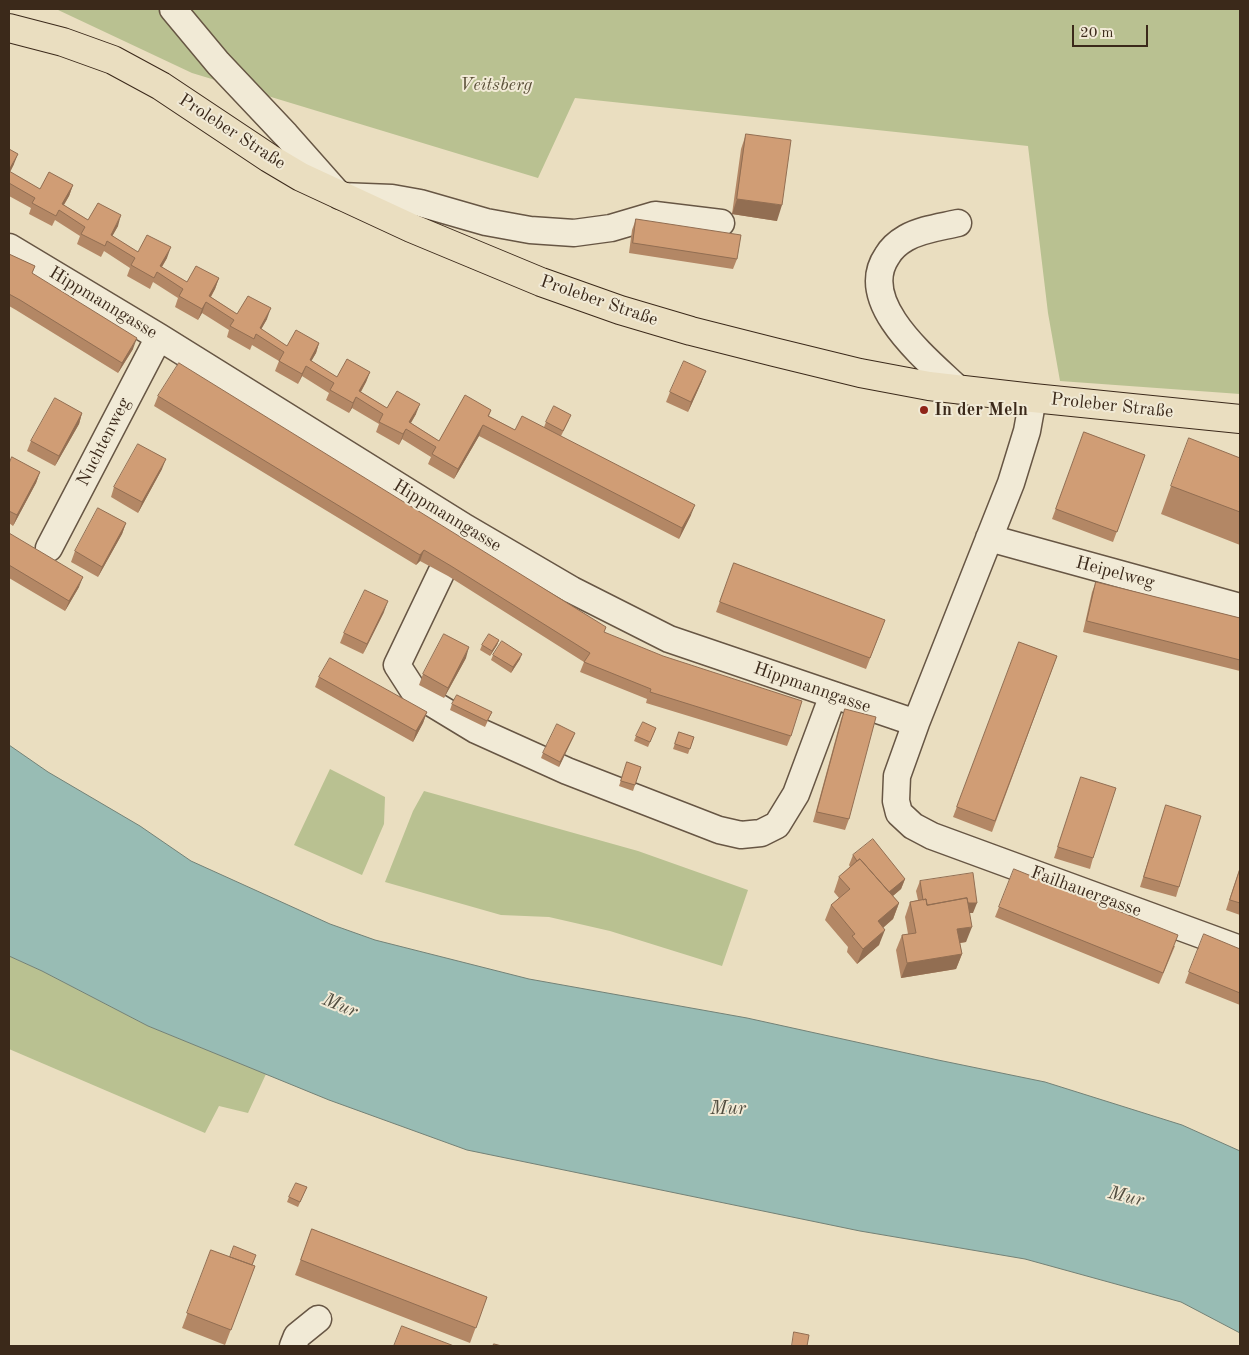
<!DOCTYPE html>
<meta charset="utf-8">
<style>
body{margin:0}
#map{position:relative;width:1249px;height:1355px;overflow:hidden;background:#eadec0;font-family:"Old Standard TT",serif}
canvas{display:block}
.frame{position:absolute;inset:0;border:10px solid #3b291a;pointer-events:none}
.scale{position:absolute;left:1072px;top:25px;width:76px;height:22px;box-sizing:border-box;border:2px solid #3b291a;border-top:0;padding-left:6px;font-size:15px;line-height:18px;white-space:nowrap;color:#3b291a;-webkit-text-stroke:4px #f1ead6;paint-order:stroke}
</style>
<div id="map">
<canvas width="1249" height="1355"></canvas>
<div class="frame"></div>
<div class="scale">20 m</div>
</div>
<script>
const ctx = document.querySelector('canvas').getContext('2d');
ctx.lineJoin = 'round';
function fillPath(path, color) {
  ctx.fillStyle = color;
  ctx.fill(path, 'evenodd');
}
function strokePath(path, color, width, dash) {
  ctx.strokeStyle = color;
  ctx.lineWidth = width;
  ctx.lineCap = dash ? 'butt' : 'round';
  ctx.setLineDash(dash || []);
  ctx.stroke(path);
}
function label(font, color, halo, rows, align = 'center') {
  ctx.font = font + ' "Old Standard TT",serif';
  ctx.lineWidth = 4;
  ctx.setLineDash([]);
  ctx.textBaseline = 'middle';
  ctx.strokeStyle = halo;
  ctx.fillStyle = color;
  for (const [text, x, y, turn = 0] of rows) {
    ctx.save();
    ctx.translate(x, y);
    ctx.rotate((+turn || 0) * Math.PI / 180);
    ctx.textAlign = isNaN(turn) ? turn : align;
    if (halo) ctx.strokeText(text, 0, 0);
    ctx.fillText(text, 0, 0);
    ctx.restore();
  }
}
fillPath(new Path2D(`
 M56,9h1184v385l-180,-13 -12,-68 -20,-167 -453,-48 -37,80 -346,-105z
 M330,769l55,28 -1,27 -22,51 -68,-30z
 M424,791l214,60 110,39 -26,76 -112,-35 -61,-14 -48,-2 -116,-33 28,-71z
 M9,956l33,15 106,55 118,48 -18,39 -29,-7 -14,27 -196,-84z`), '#b9c191');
const water = new Path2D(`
 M9,745l39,27 92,54 51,35 139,63 45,16 154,39 218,39 191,42 107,22 137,43 58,26v182l-59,-31 -156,-43 -165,-28 -393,-81 -138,-50 -181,-74 -106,-55 -33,-15z`);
fillPath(water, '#98bcb4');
strokePath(water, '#738176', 1);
const minor = new Path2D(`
 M173,9l45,54 68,72 54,61 52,2 28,5 66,19 44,8 44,3 37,-5 44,-13 66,8
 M958,223c-17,4 -36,6 -52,15 -7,4 -15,11 -19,18 -32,47 42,105 72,134
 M9,247l150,90 307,191 106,62 97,49 247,84
 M1033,398l-6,33 -16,52 -95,240 -19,53 -1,25 3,12 14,13 19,10 308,113
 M989,538l251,69
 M49,548l110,-211
 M441,573l-44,92 18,28 61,37 91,41 152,59 22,5 20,-2 16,-8 19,-31 37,-99
 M293,1346l4,-10 21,-17`);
const major = new Path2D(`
 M9,28l54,14 50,18 48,26 108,72 32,19 110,51 130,54 79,28 71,21 83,21 86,21 69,13 104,12 207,21`);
strokePath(minor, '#675644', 29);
strokePath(major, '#3b291a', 30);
strokePath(minor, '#f1ead6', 26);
strokePath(major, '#eadec0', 28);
fillPath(new Path2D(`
 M746,134l31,87 -45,-7 9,-65z
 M9,149l5,15 -4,8 30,17 33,-4 -4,11 -5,9 24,15 30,6 -6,10 26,16 29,6 -5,9 25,15 32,-4 -4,11 -4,8 26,17 30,5 -6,10 26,17 32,-3 -3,10 -5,8 26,16 33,-5 -4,10 -5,10 26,16 29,6 -5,9 28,18 52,-31 -2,6 26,14 29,-3 2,-5 23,-2 -8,16 130,79 -12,24 -200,-103 -25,43 -26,-15 3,-7 -29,-18 -3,6 -23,-13 3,-8 -27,-16 -3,5 -23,-13 3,-7 -27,-17 -4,8 -23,-13 4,-10 -27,-16 -2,5 -23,-13 2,-7 -27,-17 -4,7 -23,-13 3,-9 -25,-16 -3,7 -23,-13 3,-8 -26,-17 -3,6 -24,-13 3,-8 -25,-16 -3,6 -23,-12 2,-6 -22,-12z
 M636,219l101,40 -4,10 -104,-16 3,-23z
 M9,254l26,12 -3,7 101,76 -15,24 -102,-63 -7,-4z
 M702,381l-14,31 -22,-10 4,-10z
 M158,396l446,236 187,104 -4,10 -141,-43 1,-4 -67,-27 4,-10 -136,-86 -28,-15 -4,4 -262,-159z
 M82,413l-3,11 -24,42 -28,-15 4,-10z
 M1084,432l61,23 -32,87 -61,-23z
 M1240,458v87l-79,-31 10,-28z
 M9,464l31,8 -4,11 -23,43 -4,-3z
 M162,469l-24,44 -27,-16 3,-10z
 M126,523l-4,11 -24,43 -27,-15 4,-11z
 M9,533l70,54 -14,24 -56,-33z
 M734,563l151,57 -19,49 -150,-57z
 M1096,582l144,36v53l-157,-39 9,-40z
 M384,612l-21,42 -23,-11 4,-10z
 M499,640l-2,5 -7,11 -10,-6 2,-5z
 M1019,642l38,14 -65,176 -39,-15z
 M493,655l27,4 -9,14 -20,-13z
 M466,658l-22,40 -25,-13 4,-11z
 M319,677l108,35 -4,11 -10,19 -98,-55z
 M452,704l40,8 -7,15 -35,-17z
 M845,709l4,110 -4,11 -32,-8 28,-103z
 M656,728l-8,19 -14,-6 2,-5z
 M679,732l15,5 -6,17 -15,-5z
 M575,733l-16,34 -18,-9 2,-5z
 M627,762l14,5 -8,24 -14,-5z
 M1081,777l12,81 -3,11 -36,-11z
 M1166,805l13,82 -3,10 -36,-10z
 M853,855l52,24 -4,10 -8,7 6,7 -6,16 -10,9 -4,17 -22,19 -10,-12 1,-5 -23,-27 6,-15 8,-7 -5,-6 5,-15 11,-10 -1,-2z
 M1240,867v48l-14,-5z
 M920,881l53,32h-3l-4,29 -6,1 2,11 -6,15 -55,9 -5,-28 6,-15 6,-1 -3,-17 5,-15 8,-2 -2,-9z
 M999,907l176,39 -16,38 -164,-67z
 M1240,949v56l-55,-22 4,-11z
 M307,1187l-9,20 -11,-5 2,-5z
 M312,1229l175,68 -17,46 -175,-68z
 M211,1250l44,16 -30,79 -43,-17z`), '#b38765');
fillPath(new Path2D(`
 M18,154l-4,10 -5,10v-4z
 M73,185l-4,11 -9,15 2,-7z
 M737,199l45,6 -5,16 -45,-7z
 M121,215l-3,11 -9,16 2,-7z
 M171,247l-4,11 -9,15 2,-7z
 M219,278l-4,11 -8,14 2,-7z
 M206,302l-4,11 -4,7 4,-11z
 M271,308l-4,11 -9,16 2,-7z
 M137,338l-4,11 -15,24 4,-10z
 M319,343l-3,10 -8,14 2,-7z
 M306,366l-4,10 -4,8 4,-10z
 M706,371l-4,10 -14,31 3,-10z
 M370,372l-4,10 -9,16 2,-7z
 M356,397l-4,11 -3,5 4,-10z
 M420,404l-4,10 -9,15 2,-7z
 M82,413l-3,11 -24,42 4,-10z
 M483,425l-4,11 -25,43 4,-10z
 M406,429l-4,10 -3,6 4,-11z
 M166,459l-4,10 -24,44 4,-11z
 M40,472l-4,11 -23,43 4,-11z
 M695,505l-4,10 -12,24 3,-11z
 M126,523l-4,11 -24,43 4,-10z
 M424,550l-4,11 -4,4 4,-10z
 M83,577l-4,10 -14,24 4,-10z
 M388,601l-4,11 -21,42 4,-10z
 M499,640l-2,5 -7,11 2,-5z
 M469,647l-3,11 -22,40 4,-10z
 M522,654l-2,5 -9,14 2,-6z
 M427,712l-4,11 -10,19 3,-11z
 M575,733l-2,5 -14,29 1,-5z
 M905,879l-4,10 -19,16 3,-11z
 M899,903l-6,16 -21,18 6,-16z
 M965,903h12l-4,10h-11z
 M972,927l-6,15 -14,2 5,-15z
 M885,930l-6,15 -22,19 6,-15z
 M962,954l-6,15 -55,9 6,-15z`), '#926e52');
const building = new Path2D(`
 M746,134l45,6 -9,65 -45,-6z
 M9,149l9,5 -9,16z
 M9,171l31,18 9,-17 24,13 -11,19 26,16 10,-17 23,12 -10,20 27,17 9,-17 24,12 -11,19 27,16 9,-16 23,12 -10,18 28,18 11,-18 23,12 -11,20 27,18 9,-16 23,13 -9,17 27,17 10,-18 23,13 -11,19 28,17 10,-17 23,13 -11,18 30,19 26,-46 26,15 -3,6 27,14 7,-14 173,89 -13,23 -199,-103 -25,44 -26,-15 4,-7 -30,-18 -3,5 -24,-12 4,-8 -27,-17 -3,6 -23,-13 4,-7 -28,-17 -4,8 -23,-13 5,-9 -28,-18 -2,5 -24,-13 4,-6 -28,-18 -4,7 -23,-13 4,-7 -26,-17 -3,6 -23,-13 4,-7 -28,-17 -2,5 -24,-12 4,-7 -26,-17 -3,6 -24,-13 3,-5 -26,-15z
 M636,219l105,16 -4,24 -104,-16z
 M9,254l26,12 -3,7 105,65 -15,25 -102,-63 -11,-6z
 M684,361l22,10 -15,31 -21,-10z
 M179,363l427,264 -2,5 59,24 139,45 -11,35 -141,-44 1,-3 -67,-27 6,-9 -139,-87 -27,-16 -4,5 -262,-159z
 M55,398l27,15 -23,43 -28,-15z
 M554,406l17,9 -8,16 -17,-9z
 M1084,432l61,23 -28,77 -61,-23z
 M1189,438l51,20v54l-69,-26z
 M138,444l28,15 -24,43 -28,-15z
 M12,457l28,15 -23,43 -8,-4v-47z
 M98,508l28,15 -24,44 -27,-16z
 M9,533l74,44 -14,24 -60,-36z
 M734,563l151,57 -15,38 -150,-56z
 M1096,582l144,36v42l-153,-39z
 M365,590l23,11 -21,43 -23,-11z
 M444,634l25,13 -21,41 -25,-14z
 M489,634l10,6 -7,11 -10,-6z
 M502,641l20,13 -9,13 -20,-12z
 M1019,642l38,14 -62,165 -38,-14z
 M330,658l97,54 -11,19 -97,-54z
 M457,695l35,17 -5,9 -35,-17z
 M845,709l31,8 -27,102 -32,-7z
 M643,722l13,6 -6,14 -14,-6z
 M557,724l18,9 -15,29 -17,-9z
 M679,732l15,5 -4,12 -15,-5z
 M627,762l14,5 -6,18 -14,-4z
 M1081,777l35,11 -23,70 -35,-11z
 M1166,805l35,11 -22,71 -35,-10z
 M873,839l32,40 -16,13 -29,-33 -3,2 -4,-6z
 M860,859l39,44 -21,18 7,9 -22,19 -11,-13 3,-2 -24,-29 19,-16 -11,-12z
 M1014,869l164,66 -15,38 -164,-66z
 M1240,869v34l-10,-3z
 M973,873l4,30h-9l-1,-5 -40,7 -1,-6 -3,1 -3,-19z
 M967,898l5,29 -15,2 5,25 -55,9 -5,-28 14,-2 -6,-31 16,-3 1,6z
 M1204,934l36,15v44l-51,-21z
 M296,1183l11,4 -7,15 -11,-5z
 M312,1229l175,68 -11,31 -175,-68z
 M234,1246l22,9 -4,10 -22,-8z
 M211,1250l44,16 -24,64 -44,-17z
 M402,1326l52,20h-60z
 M794,1332l15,3 -2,11h-15z
 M494,1344l8,2h-9z`);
fillPath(building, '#d09d75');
strokePath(building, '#926e52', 1);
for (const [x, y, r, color] of [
 [924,410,5,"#8f2418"]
]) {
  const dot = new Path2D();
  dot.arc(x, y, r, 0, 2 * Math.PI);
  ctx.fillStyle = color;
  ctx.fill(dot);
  strokePath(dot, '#f1ead6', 2);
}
label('italic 18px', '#5a4f38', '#f1ead6', [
 ["Veitsberg",496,85]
]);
label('18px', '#3b291a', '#f1ead6', [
 ["Proleber Straße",232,132,33],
 ["Proleber Straße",599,301,19],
 ["Hippmanngasse",103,303,31],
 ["Proleber Straße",1112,406,6],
 ["Nuchtenweg",104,442,-63],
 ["Hippmanngasse",447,516,31],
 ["Heipelweg",1115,573,15],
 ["Hippmanngasse",812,688,19],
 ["Failhauergasse",1086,892,20]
]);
label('bold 18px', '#3b291a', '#f1ead6', [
 ["In der Meln",934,410]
], 'left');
label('italic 19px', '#524e40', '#f1ead6', [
 ["Mur",340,1006,22],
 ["Mur",728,1109],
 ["Mur",1126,1197,13]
]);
</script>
